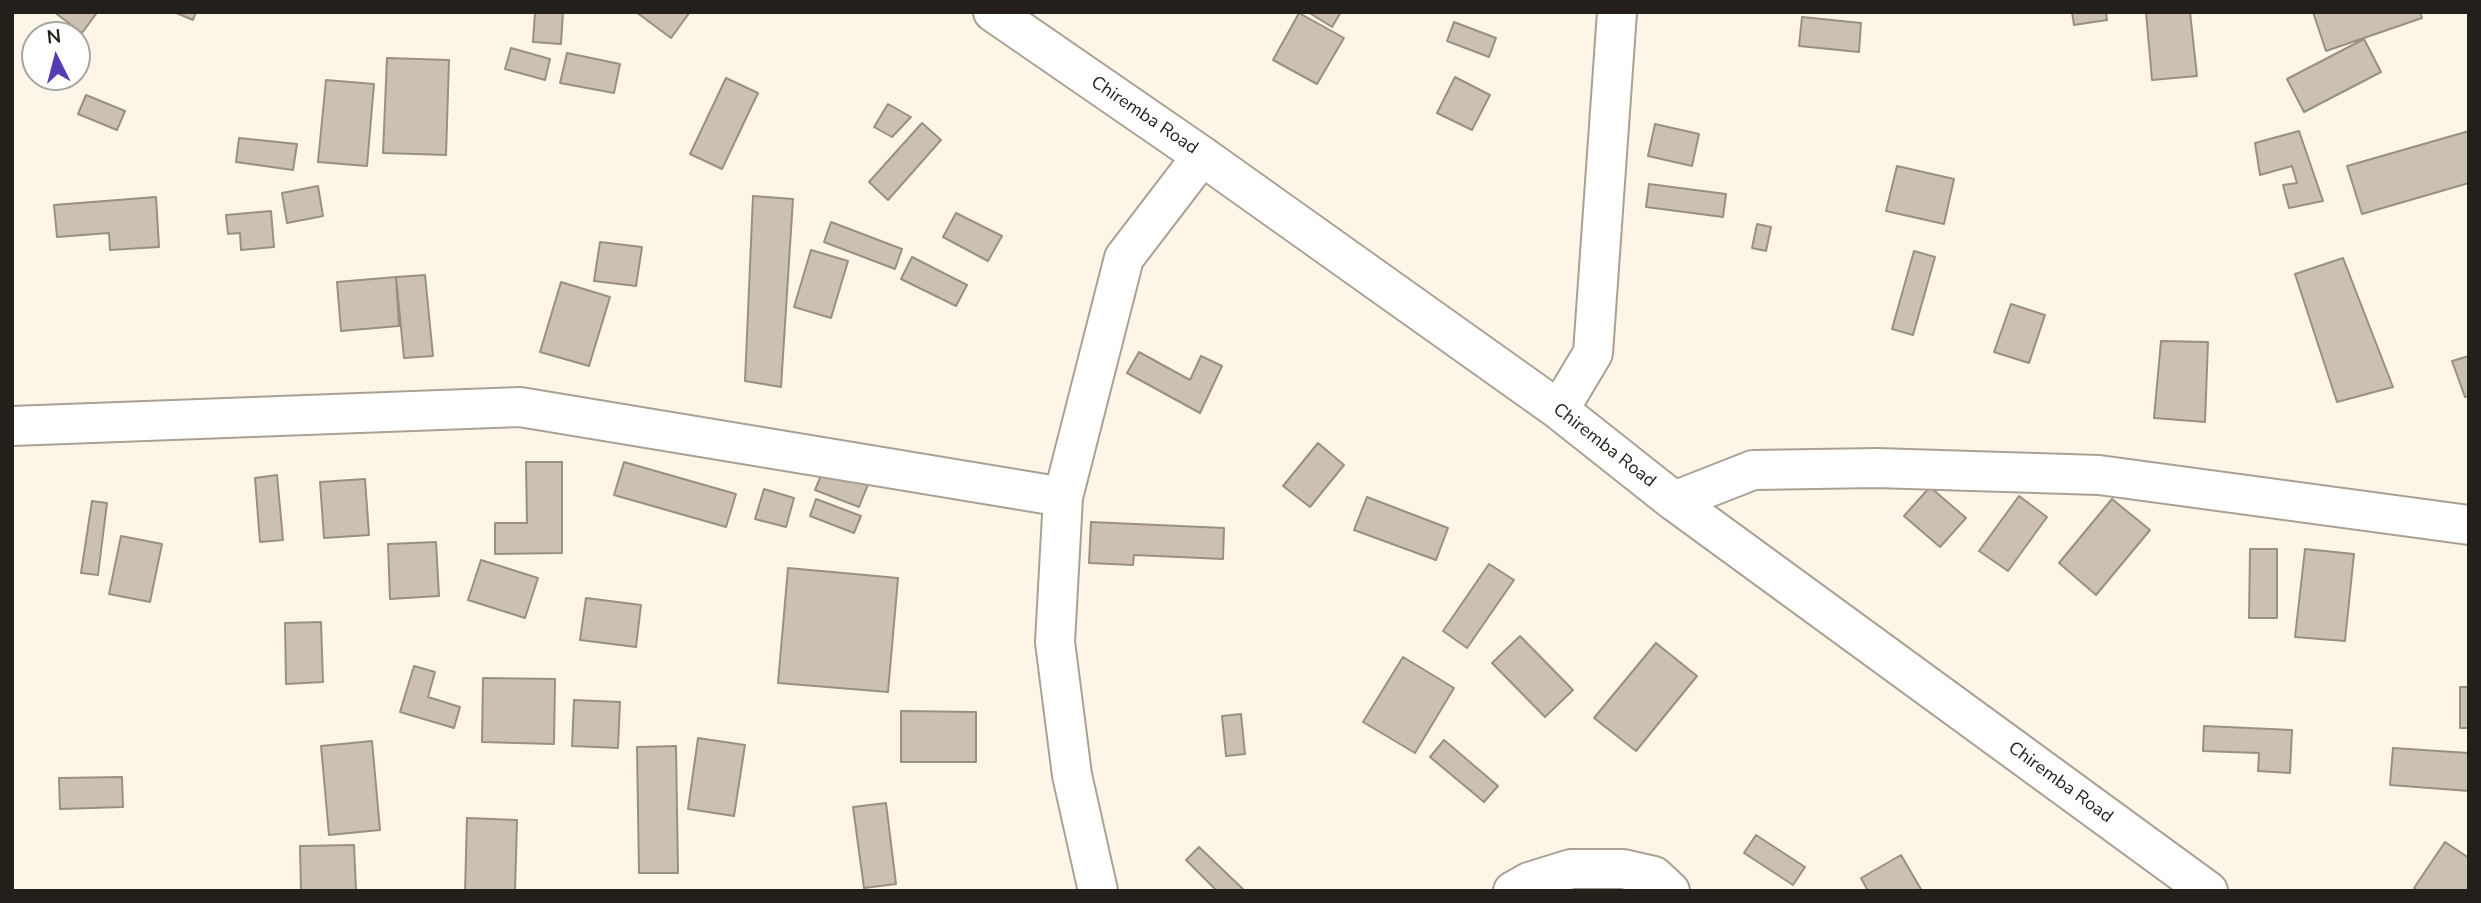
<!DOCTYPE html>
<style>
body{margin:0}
#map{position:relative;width:2481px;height:903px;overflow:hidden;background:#fef5e9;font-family:"Nunito Sans",sans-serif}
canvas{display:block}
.frame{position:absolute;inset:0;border:14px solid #231f1a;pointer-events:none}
.north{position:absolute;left:21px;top:21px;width:70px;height:70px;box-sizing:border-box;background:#fff;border:2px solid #a7a5a3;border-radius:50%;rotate:354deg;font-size:19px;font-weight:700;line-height:28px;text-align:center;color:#231f1a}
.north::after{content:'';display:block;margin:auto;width:24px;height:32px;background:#563cb4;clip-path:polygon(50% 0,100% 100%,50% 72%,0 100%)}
</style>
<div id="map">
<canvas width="2481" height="903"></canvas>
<div class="frame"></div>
<div class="north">N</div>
</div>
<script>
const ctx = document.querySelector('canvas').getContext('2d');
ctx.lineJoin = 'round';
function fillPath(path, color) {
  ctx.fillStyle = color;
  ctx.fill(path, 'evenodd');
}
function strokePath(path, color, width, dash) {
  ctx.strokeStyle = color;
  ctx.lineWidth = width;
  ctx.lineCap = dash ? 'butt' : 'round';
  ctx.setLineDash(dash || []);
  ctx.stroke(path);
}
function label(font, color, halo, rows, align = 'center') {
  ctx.font = font + ' "Nunito Sans",sans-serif';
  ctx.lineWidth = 6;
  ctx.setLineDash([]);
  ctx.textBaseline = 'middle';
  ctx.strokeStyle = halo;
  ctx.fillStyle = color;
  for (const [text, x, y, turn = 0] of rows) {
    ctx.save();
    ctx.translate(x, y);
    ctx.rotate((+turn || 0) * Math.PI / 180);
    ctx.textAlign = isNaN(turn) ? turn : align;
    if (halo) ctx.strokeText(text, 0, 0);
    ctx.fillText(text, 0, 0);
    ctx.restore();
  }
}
const building = new Path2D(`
 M54,12h41l1,2 -14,19z
 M174,12h22l-3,8z
 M535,12h28l-2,32 -28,-2z
 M636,12h54l-19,26z
 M1308,12h33l-9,15z
 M2072,12h34l1,8 -33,5z
 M2146,12h44l7,64 -45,4z
 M2313,12h107l2,6 -96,33z
 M1299,13l45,25 -27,46 -44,-24z
 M1802,17l59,6 -2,29 -60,-6z
 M1454,22l42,16 -7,19 -42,-16z
 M2364,39l17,33 -77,40 -17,-33z
 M511,48l39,11 -5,21 -40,-11z
 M567,53l53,11 -6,29 -54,-10z
 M387,58l62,2 -3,95 -63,-2z
 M1455,77l35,18 -18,35 -35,-17z
 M726,78l32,15 -36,76 -32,-15z
 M326,80l48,4 -7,82 -49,-4z
 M86,95l39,16 -8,19 -39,-16z
 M888,104l23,13 -19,20 -18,-10z
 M922,123l19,17 -53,60 -19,-18z
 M1655,124l44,10 -7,32 -44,-10z
 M2299,131l24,70 -34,7 -6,-23 14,-2 -5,-17 -32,9 -5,-32z
 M2469,131v52l-107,31 -15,-48z
 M239,138l58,6 -4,26 -57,-8z
 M1897,166l57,13 -10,45 -58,-13z
 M1649,184l77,10 -3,23 -77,-10z
 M318,186l5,30 -36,7 -5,-30z
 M753,196l40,3 -12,188 -36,-6z
 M156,197l3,50 -49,3 -1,-17 -52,4 -3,-32z
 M271,211l3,36 -33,3 -1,-17 -12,1 -2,-19z
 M956,213l46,23 -14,25 -45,-24z
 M831,222l71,27 -7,20 -71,-27z
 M1757,224l14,3 -5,24 -14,-3z
 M600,242l42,5 -6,39 -42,-5z
 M811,250l37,11 -17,57 -37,-11z
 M1914,251l21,6 -22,78 -21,-6z
 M912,257l55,28 -11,21 -55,-27z
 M2343,258l50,129 -56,15 -42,-128z
 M425,275l8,81 -29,2 -8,-81z
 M396,277l3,49 -58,5 -4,-49z
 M561,282l49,15 -21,69 -49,-14z
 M2011,304l34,11 -16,48 -35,-11z
 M2161,341l47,1 -3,80 -51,-4z
 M1139,352l51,28 11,-24 21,10 -22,47 -73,-40z
 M2469,356v40l-4,1 -13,-36z
 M1318,443l26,22 -34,42 -27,-21z
 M827,461l44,16 -12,30 -44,-17z
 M526,462h36v91l-67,1v-31h32z
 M624,462l112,32 -10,33 -112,-32z
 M277,475l6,65 -23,2 -5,-64z
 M365,479l4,56 -45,3 -4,-56z
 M1930,487l36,31 -26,29 -36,-31z
 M764,489l30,9 -8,29 -31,-8z
 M2019,496l28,21 -39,54 -29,-20z
 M1367,497l81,31 -12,32 -82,-30z
 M816,499l45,17 -7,17 -44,-17z
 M2112,499l38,31 -54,65 -37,-32z
 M92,501l15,2 -9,72 -17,-2z
 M1091,522l133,6 -1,31 -89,-4 -1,10 -44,-2z
 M121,536l41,8 -12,58 -41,-8z
 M436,542l3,54 -49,3 -2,-55z
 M2250,549h27v69h-28z
 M2305,549l49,5 -9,87 -50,-4z
 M481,560l57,18 -13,40 -57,-18z
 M1489,564l25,16 -47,68 -24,-17z
 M788,568l110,10 -10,114 -110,-9z
 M586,598l55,7 -5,42 -56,-7z
 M321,622l2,60 -37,2 -1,-61z
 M1520,636l53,54 -28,27 -53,-54z
 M1656,643l41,33 -61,75 -42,-33z
 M1403,657l51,31 -39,65 -52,-31z
 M414,666l21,6 -7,25 32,10 -6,21 -54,-16z
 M483,678l72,1 -1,65 -72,-2z
 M2460,687h9v41h-9z
 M574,700l46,2 -2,46 -46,-2z
 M901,711l75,1v50h-75z
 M1241,714l4,40 -19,2 -4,-40z
 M2204,726l88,4 -2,43 -32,-2 1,-18 -56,-2z
 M698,738l47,7 -11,71 -46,-7z
 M1444,740l54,46 -14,16 -54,-45z
 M372,741l8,89 -51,5 -8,-89z
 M676,746l2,127h-39l-2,-126z
 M2393,748l76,5v38l-79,-6z
 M122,777l1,30 -63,2 -1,-31z
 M886,803l10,81 -32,4 -11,-81z
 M467,818l50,2 -2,71h-50z
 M1756,835l49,32 -12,18 -49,-32z
 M2445,842l24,16v33h-51l-4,-3z
 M354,845l2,46h-55l-1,-45z
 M1199,847l46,44h-28l-31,-31z
 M1901,855l21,36h-54l-7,-13z`);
fillPath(building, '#ccc0b2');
strokePath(building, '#998f82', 2);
const street = new Path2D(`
 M1559,410l34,-57 24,-341
 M12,426l508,-19 543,90
 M1674,501l79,-31 124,-2 222,7 370,50
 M1098,891l-26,-116 -17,-133 8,-145 61,-239 78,-102
 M1513,891l16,-9 42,-13h52l31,7 16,15`);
const secondary = new Path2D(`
 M993,12l209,144 357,254 115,91 534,390`);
strokePath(street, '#aba093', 42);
strokePath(secondary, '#aba093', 42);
strokePath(street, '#fff', 38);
strokePath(secondary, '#fff', 38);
label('18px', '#231f1a', '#fff', [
 ["Chiremba Road",1144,116,34],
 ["Chiremba Road",1604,446,38],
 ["Chiremba Road",2060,783,36]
]);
</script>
